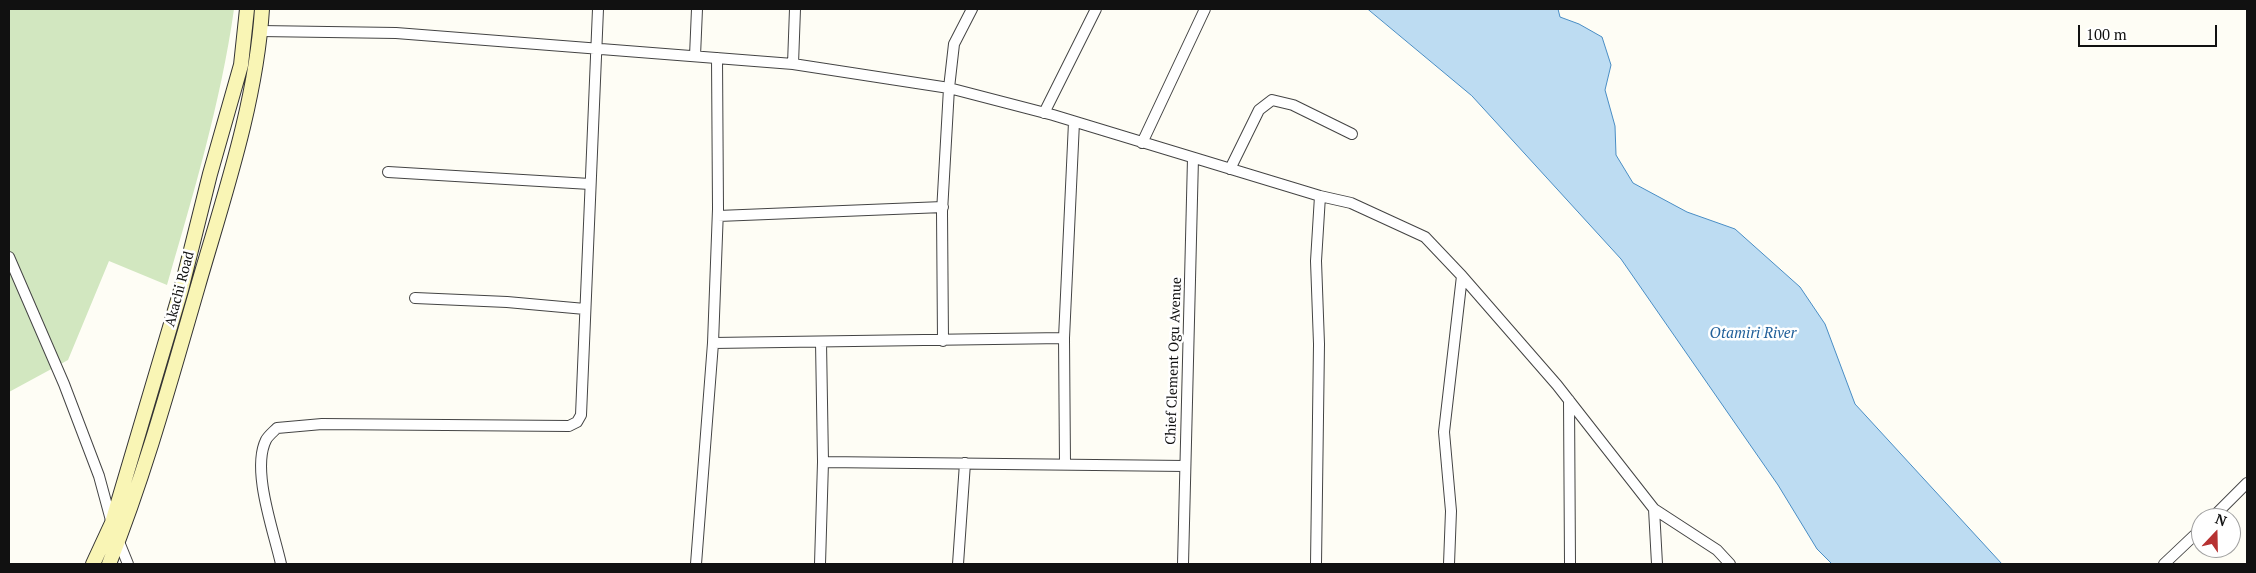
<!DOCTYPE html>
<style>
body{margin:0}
#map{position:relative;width:2256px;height:573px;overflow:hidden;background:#fefdf5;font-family:"PT Serif",serif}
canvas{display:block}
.frame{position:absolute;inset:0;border:10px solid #111;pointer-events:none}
.north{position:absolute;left:2191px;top:508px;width:50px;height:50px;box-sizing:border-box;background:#fff;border:1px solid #a0a0a0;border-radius:50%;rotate:21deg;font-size:14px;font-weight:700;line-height:20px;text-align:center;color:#111}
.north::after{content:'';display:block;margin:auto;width:18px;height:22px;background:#b73232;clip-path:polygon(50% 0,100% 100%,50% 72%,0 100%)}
.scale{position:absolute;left:2078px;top:25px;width:139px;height:22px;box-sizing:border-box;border:2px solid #111;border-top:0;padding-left:6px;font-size:15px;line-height:18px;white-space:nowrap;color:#111;-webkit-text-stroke:4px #fff;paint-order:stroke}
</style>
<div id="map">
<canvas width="2256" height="573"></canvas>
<div class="frame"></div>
<div class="north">N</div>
<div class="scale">100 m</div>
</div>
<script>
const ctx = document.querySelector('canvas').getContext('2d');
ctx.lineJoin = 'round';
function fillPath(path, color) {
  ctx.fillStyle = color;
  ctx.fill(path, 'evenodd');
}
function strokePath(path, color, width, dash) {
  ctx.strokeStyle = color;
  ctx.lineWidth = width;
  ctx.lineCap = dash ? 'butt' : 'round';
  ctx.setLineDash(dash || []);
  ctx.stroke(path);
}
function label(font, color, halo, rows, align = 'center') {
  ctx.font = font + ' "PT Serif",serif';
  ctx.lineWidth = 5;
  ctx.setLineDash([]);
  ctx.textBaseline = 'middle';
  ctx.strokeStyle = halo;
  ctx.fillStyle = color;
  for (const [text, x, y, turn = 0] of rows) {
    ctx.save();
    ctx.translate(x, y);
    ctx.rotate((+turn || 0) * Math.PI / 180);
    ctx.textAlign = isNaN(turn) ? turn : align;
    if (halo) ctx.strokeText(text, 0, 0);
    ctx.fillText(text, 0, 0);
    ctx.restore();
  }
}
fillPath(new Path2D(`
 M9,9h225c-13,93 -41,186 -67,276l-58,-24 -41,99 -59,32z`), '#d2e7c0');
const water = new Path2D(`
 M1368,9h190l2,8 19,7 23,13 9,28 -6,25 10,36 1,29 17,28 54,29 48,17 65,58 25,37 30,80 147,160h-170l-15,-15 -39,-64 -157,-226 -149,-163z`);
fillPath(water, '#bddcf2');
strokePath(water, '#498dc4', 1);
const minor = new Path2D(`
 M260,31l136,2 397,31 156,24 104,27 267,81 31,7 74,34 37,39 95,109 97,124 63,41 13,14
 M695,56l2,-47
 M793,64l2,-55
 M1044,113l52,-104
 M1142,143l63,-134
 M1230,169l29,-59 13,-10 21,5 59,29
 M388,172l202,12
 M718,216l225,-9
 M9,257l55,127 35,92 13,48
 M415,298l92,4 78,7
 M943,341l-1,-129 7,-124 5,-44 18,-35
 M713,343l351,-5
 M1569,400l1,164
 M823,462l362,4
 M1065,464l-1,-126 10,-216
 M1654,509l3,55
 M2212,518l35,-35
 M117,537l11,27
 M281,564c-7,-32 -30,-94 -15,-124 2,-4 7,-8 11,-12l45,-4 247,2 8,-4 4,-7 17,-406
 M696,564l17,-221 5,-134 -1,-151
 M820,564l3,-102 -2,-120
 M958,564l7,-101
 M1183,564l10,-406
 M1316,564l3,-220 -3,-83 4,-65
 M1449,564l2,-53 -7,-79 18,-156
 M2164,564l37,-35`);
const secondary = new Path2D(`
 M93,564l19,-41 69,-233 29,-116 31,-109 6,-56
 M109,564c36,-90 62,-185 89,-278 26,-90 58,-183 64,-277`);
strokePath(minor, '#444', 12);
strokePath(secondary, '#333', 16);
strokePath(minor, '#fff', 10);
strokePath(secondary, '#f9f5b5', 14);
label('14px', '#111', '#fff', [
 ["Akachi Road",180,289,-75],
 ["Chief Clement Ogu Avenue",1174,361,-88]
]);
label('italic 15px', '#22609a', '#fff', [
 ["Otamiri River",1753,334]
]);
</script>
